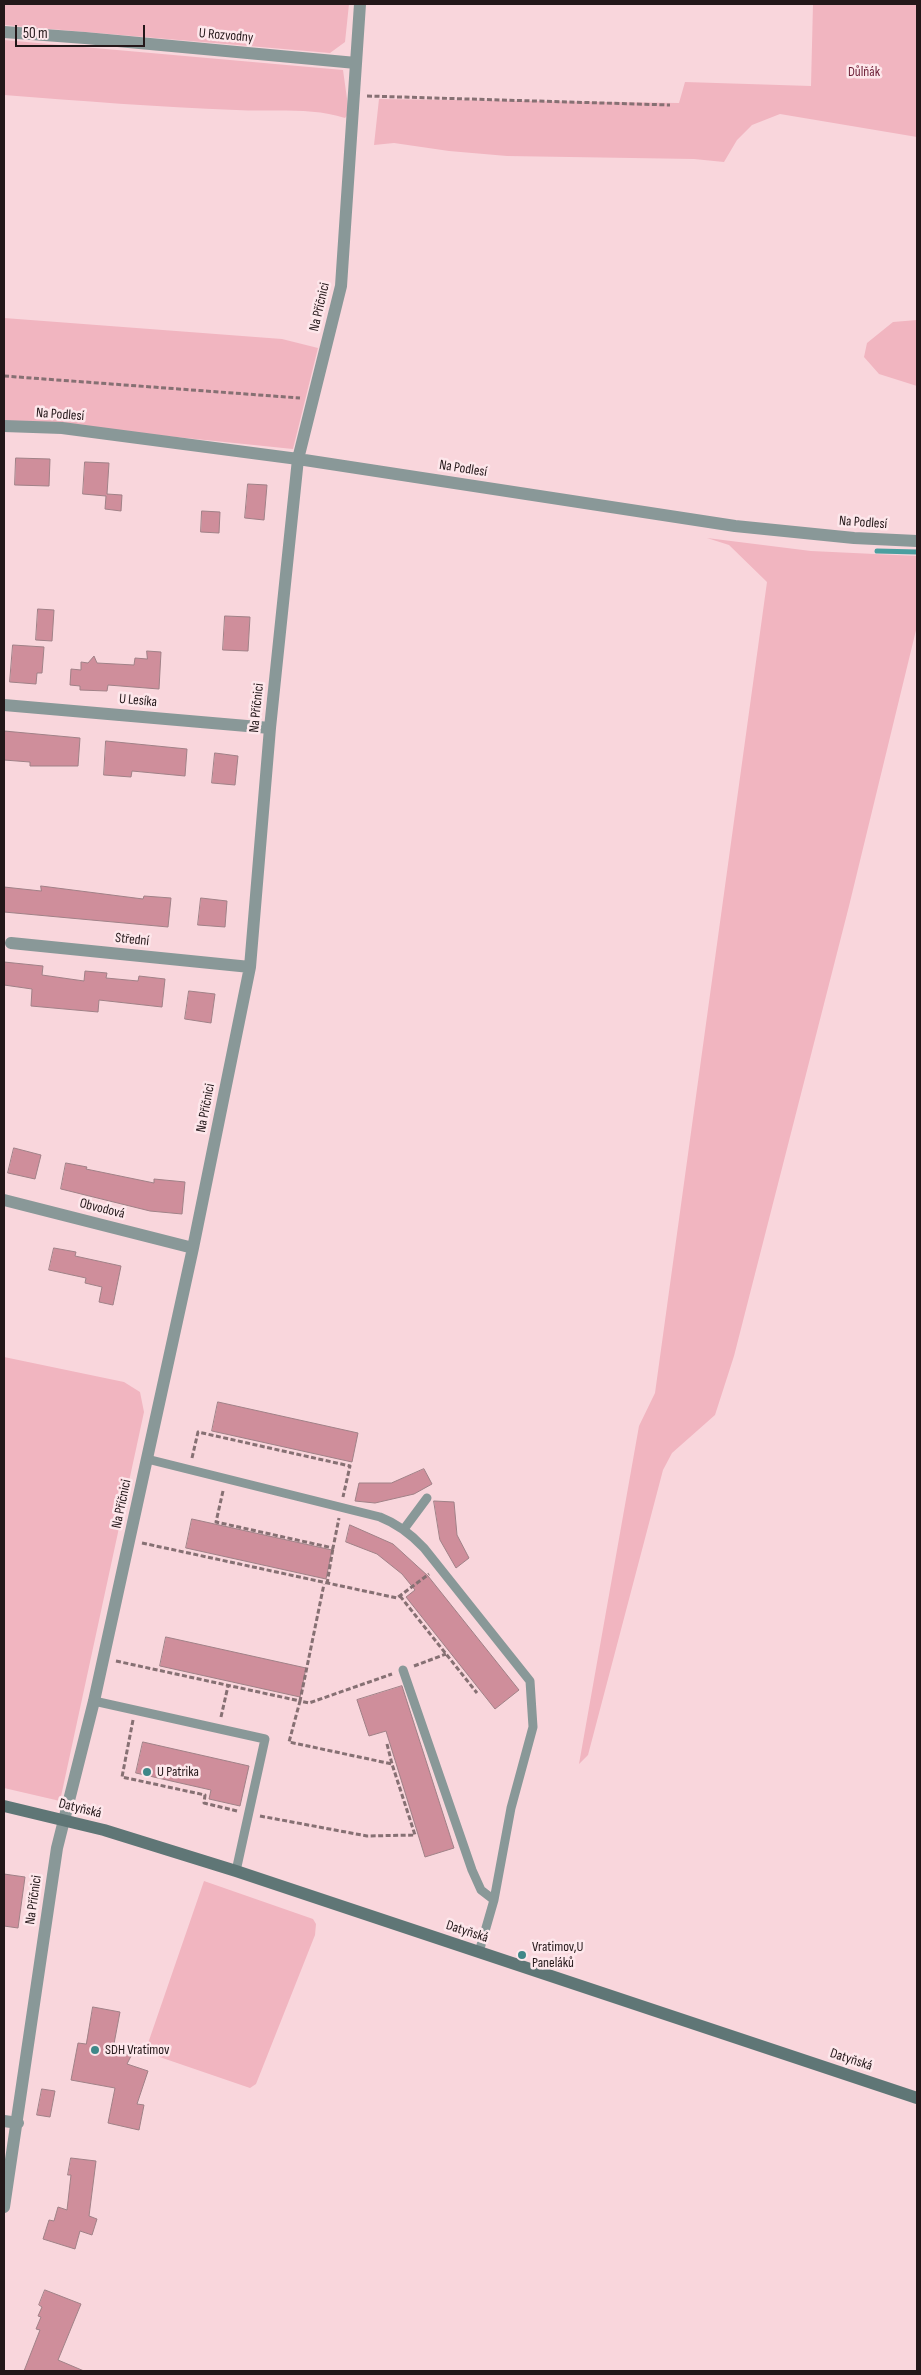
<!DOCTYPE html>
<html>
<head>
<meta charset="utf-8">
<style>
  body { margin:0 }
  #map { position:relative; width:921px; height:2375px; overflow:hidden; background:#f9d6dc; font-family:"Sofia Sans Condensed",sans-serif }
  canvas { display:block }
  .frame { position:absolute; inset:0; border:5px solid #231719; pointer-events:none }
  .scale { position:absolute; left:15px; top:25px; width:130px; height:22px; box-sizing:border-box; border:2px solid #231719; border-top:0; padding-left:6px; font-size:15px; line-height:18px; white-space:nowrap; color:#231719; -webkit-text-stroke:4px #fde7eb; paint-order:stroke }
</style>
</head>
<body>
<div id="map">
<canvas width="921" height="2375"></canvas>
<div class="frame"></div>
<div class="scale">50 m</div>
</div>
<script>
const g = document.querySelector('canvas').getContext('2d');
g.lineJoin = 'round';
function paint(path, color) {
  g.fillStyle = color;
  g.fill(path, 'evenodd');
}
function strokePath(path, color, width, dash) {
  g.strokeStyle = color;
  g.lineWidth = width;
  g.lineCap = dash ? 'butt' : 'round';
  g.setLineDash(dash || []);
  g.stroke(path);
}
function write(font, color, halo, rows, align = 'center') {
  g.font = font + ' "Sofia Sans Condensed",sans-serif';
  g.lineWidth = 5;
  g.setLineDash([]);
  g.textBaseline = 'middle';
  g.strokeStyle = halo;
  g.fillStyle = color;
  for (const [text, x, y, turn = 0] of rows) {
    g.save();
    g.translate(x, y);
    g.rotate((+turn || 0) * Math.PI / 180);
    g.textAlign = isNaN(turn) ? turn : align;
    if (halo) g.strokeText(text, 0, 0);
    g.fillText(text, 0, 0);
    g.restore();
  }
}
const green = new Path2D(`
  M4,4H349L345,42L330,53L4,25Z
  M813,4H917V137L780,114L752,125L737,140L724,162L694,159L507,156L449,151L394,143L374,145L379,99L679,103L685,82L811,86Z
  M4,40L343,70L349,113L345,118C311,107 272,112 236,110C158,107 81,101 4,95Z
  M4,318L282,339L318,348L293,449L68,426L4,423Z
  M917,320V386L879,374L864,357L867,343L893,322Z
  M707,538L811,551L917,556V626L849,906L734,1356L715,1415L672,1453L663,1470L588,1755L579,1764L639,1426L655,1393L767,582L729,545Z
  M4,1357L124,1382L140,1392L144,1412L60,1801L4,1788Z
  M204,1881L313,1919L316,1924L315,1935L256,2084L250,2088L145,2052Z`);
const stream = new Path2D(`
  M877,551L917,552`);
const building = new Path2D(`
  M16,458L50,459L49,486L15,485Z
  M85,462L109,463L107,494L122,495L121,511L105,509L106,496L83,494Z
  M248,484L267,485L264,520L245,518Z
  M202,511L220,512L219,533L201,532Z
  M38,609L54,610L52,641L36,640Z
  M225,616L250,617L248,651L223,650Z
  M13,645L44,647L42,673H37L36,684L10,682Z
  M147,651L161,652L159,689L108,685L107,691L80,690V686L70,685L71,669L81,670V662L88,663L94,656L97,663L134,665L135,658L147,659Z
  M4,731L80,738L78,766H30V762L4,760Z
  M106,741L187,749L185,776L132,771L131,777L104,775Z
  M215,753L238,756L235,785L212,783Z
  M41,886L143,899L144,896L171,898L168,927L4,912V887L41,891Z
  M201,898L227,901L225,927L198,925Z
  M4,962L43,966L42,975L84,981L85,971L107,973L106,978L138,981L139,976L165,979L162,1007L99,1000L98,1012L31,1006L32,989L4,985Z
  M189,991L215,994L211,1023L185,1019Z
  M14,1148L41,1155L35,1179L8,1173Z
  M66,1163L87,1167L86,1169L154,1183V1179L185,1182L182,1214L150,1211L61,1189Z
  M54,1248L76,1252L75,1256L121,1266L113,1305L99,1302L102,1287L85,1283L86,1278L49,1270Z
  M218,1402L358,1433L352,1462L212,1431Z
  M424,1469L432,1484L414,1494L375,1503L355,1501L359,1483H391Z
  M434,1501L454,1502L457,1535L469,1558L456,1568L440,1540Z
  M192,1519L332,1550L326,1579L186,1548Z
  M350,1525L393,1544L428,1576L519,1690L495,1709L406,1597L415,1590L402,1574L377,1554L346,1542Z
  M166,1637L306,1668L300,1697L160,1666Z
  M402,1686L454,1848L425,1857L386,1731L369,1736L357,1700Z
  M143,1742L249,1766L240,1806L209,1799L211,1790L136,1773Z
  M4,1874L25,1877L18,1928L4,1926Z
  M93,2007L120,2012L113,2049L131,2056L127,2064L148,2071L137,2104L144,2105L139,2130L108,2123L115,2088L71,2080L78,2043L86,2044Z
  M42,2089L55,2091L50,2117L37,2115Z
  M71,2158L96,2161L89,2216L97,2219L92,2235L80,2231L75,2249L43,2239L49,2220L54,2221L58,2207L67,2210L71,2175H68Z
  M45,2290L81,2304L58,2360L84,2371H24L40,2330L36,2329L41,2317L38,2316L42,2307L39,2305Z`);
const path = new Path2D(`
  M367,96L670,105
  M4,376L300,398
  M192,1458L198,1432L350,1466L343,1497
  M223,1491L216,1522L333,1548L339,1518
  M142,1543L397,1598L429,1574
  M327,1584L333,1548
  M400,1596L477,1693
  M116,1661L300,1701L324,1584
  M414,1666L446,1654
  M221,1717L228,1686
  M133,1720L122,1777L205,1795L204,1803L237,1811
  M387,1744L392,1764
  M260,1816L367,1836L415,1835L392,1764L289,1742L300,1701L309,1703L392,1674`);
const service = new Path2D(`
  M147,1459L380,1517C398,1524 411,1534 424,1548L530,1681L533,1727L511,1808L494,1900L479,1952
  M404,1529L427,1498
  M403,1670L472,1870L481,1890L494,1900
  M94,1701L265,1739L236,1871`);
const minor = new Path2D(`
  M4,32L85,38L356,63
  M4,426L62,428L298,459L735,526L854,538L917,541
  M4,705L270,728
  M11,943L250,967
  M4,1200L193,1248
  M4,2121L18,2123
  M4,2207L57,1848L94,1701L193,1248L250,967L270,728L298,459L341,286L360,4`);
const secondary = new Path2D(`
  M4,1806L104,1830L236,1871L917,2098`);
const markers = [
  [147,1772,5,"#3f8788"],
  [522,1955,5,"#3f8788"],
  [95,2050,5,"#3f8788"]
];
const streetNames = [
  ["U Rozvodny",226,36,5],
  ["Na Příčnici",320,307,-77],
  ["Na Podlesí",60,415,4],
  ["Na Podlesí",463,469,9],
  ["Na Podlesí",863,523,4],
  ["U Lesíka",138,701,5],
  ["Na Příčnici",257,708,-84],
  ["Střední",132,940,6],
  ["Na Příčnici",206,1108,-79],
  ["Obvodová",102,1209,14],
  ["Na Příčnici",122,1504,-78],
  ["Datyňská",80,1809,14],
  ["Na Příčnici",34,1900,-82],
  ["Datyňská",467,1932,18],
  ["Datyňská",851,2060,18]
];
const parkNames = [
  ["Důlňák",864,72]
];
const poiNames = [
  ["U Patrika",157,1772],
  ["Vratimov,U",532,1947],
  ["Paneláků",532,1963],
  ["SDH Vratimov",105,2050]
];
paint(green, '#f1b5c0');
strokePath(stream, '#4b9fa0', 5);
paint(building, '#cf8e9b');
strokePath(building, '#a08187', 1);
strokePath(path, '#867073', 3, [5, 2.5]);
strokePath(service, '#899898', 9);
strokePath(minor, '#899898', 12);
strokePath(secondary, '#5f7676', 12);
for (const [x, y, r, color] of markers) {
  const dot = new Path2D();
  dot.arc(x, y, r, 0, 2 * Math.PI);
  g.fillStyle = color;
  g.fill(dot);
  strokePath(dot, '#fde7eb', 2);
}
write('14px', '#231719', '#fde7eb', streetNames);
write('14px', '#6d1f37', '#fde7eb', parkNames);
write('14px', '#231719', '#fde7eb', poiNames, 'left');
</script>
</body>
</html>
